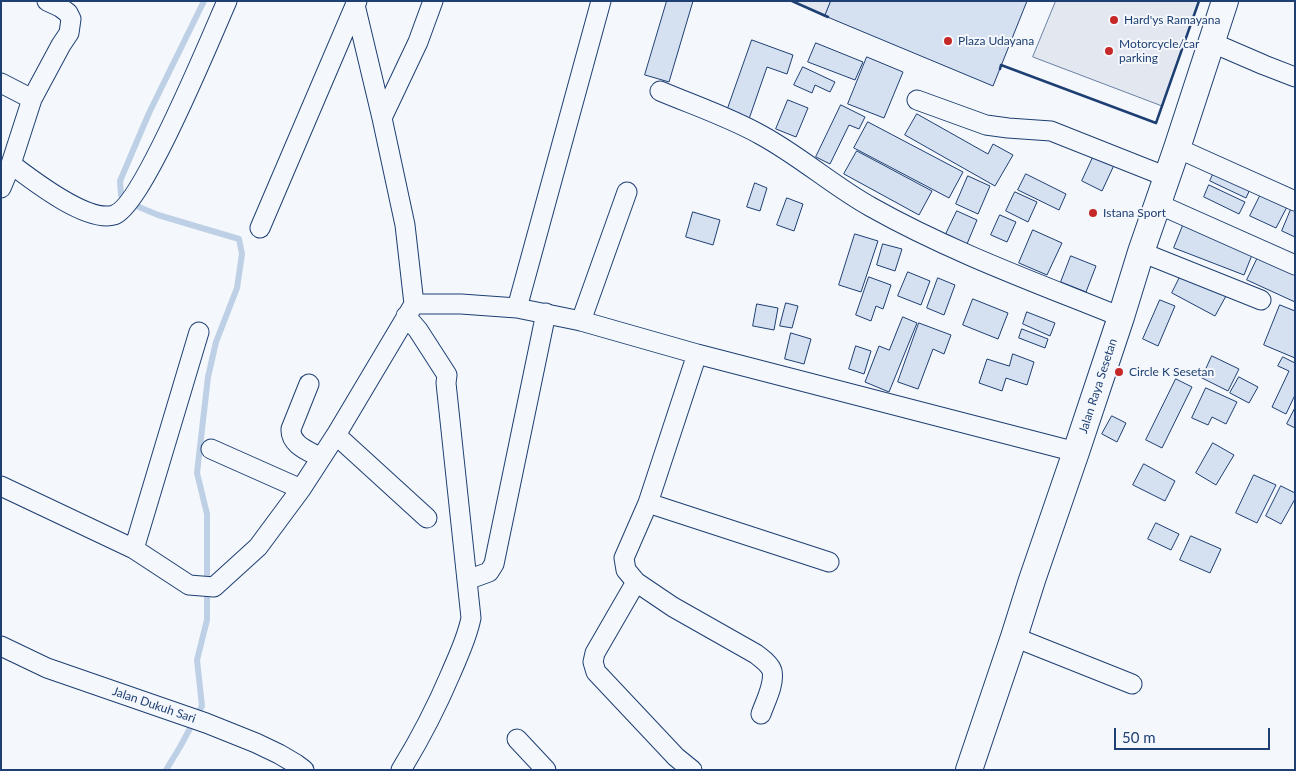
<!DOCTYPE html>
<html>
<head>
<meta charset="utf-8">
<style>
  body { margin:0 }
  #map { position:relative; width:1296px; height:771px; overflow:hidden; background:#f4f7fb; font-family:Lato,sans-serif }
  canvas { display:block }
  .frame { position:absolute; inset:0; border:2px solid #1d3f73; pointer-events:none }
  .scale { position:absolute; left:1114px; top:728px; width:156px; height:22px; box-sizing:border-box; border:2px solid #1d3f73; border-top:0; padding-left:6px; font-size:15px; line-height:18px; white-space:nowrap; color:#1d3f73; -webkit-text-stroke:4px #f4f7fb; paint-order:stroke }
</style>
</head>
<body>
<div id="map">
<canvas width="1296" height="771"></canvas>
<div class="frame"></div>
<div class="scale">50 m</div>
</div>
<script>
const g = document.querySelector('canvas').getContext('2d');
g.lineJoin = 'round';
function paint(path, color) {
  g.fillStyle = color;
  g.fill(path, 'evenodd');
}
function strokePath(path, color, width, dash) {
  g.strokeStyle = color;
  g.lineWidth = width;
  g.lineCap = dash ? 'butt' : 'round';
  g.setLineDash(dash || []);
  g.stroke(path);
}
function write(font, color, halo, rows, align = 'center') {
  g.font = font + ' Lato,sans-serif';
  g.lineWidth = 4;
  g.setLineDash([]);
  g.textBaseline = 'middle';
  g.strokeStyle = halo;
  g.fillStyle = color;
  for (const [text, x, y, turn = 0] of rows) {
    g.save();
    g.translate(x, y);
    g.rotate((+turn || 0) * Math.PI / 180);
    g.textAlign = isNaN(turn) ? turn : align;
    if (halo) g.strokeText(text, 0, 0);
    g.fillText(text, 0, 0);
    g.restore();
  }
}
const parking = new Path2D(`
  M792,1H831L825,16Z
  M1056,1H1199L1162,106L1033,57Z`);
const stream = new Path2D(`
  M166,770L180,747L202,706L197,660L207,620V514L197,473L208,377L216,342L237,288L242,254L239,239L158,215L132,204L121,195L120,181L149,113L204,1`);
const building = new Path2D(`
  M667,1H693L669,82L645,75Z
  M831,1H1027L993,86L825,16Z
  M752,40L793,55L787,74L767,67L749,119L727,111Z
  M816,43L863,62L855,80L808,62Z
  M867,57L903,72L884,118L848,104Z
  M803,67L835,82L830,92L815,85L812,93L794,85Z
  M788,100L808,108L796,137L776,129Z
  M841,105L865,117L859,129L849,125L830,164L816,157Z
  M917,114L988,154L993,144L1013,155L995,186L905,135Z
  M868,122L963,172L949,198L854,148Z
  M857,151L932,191L919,215L844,174Z
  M1095,153L1115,163L1102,191L1082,181Z
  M1215,170L1251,187L1246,198L1210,181Z
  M1026,174L1066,194L1059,210L1018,190Z
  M968,176L990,186L978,214L956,204Z
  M755,183L767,188L760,211L747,207Z
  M1209,185L1245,202L1239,214L1204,197Z
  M1015,192L1037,202L1028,222L1006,211Z
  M1262,192L1288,205L1276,228L1250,216Z
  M787,198L803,204L794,231L777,225Z
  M1292,207L1295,208V237L1282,231Z
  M957,211L977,220L967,244L946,234Z
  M693,212L720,220L713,245L686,237Z
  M1000,215L1016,222L1007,242L991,235Z
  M1184,223L1254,250L1244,275L1174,248Z
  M1033,230L1062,243L1047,275L1019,263Z
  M855,234L878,241L861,292L839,285Z
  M883,244L902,249L895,271L877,265Z
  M1259,255L1295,272V302L1247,280Z
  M1071,256L1096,266L1086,292L1061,282Z
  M908,272L930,281L921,305L898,296Z
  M1182,273L1226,296L1215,316L1172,293Z
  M869,277L891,285L883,309L876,306L871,321L856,315Z
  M938,278L955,285L944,315L927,308Z
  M973,299L1008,313L998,339L963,325Z
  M1160,300L1175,306L1158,346L1143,339Z
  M786,303L798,306L792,328L780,326Z
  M757,304L778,308L774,330L753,326Z
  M1280,305L1295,311V358L1264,345Z
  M1027,312L1055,323L1050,336L1023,324Z
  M903,317L917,323L889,392L865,382L879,346L889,350Z
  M919,323L951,335L944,354L933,349L918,389L898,382Z
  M1022,329L1048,339L1045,348L1019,338Z
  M791,333L811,339L804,364L785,359Z
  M856,346L871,351L864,374L849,369Z
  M1013,354L1034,362L1027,385L1006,378L1002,391L979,383L987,359L1009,366Z
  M1212,356L1239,369L1228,391L1202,378Z
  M1283,357L1295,363V395L1286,414L1272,407L1289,371L1278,366Z
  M1239,377L1258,387L1249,403L1230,393Z
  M1176,379L1192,387L1162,448L1146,440Z
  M1206,388L1237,402L1226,424L1212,417L1208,425L1192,418Z
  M1295,408V428L1287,424Z
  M1112,416L1126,423L1117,442L1102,434Z
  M1213,443L1234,455L1216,485L1196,473Z
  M1144,464L1175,481L1165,501L1133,485Z
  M1254,475L1276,485L1257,523L1236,513Z
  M1281,486L1295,493V499L1281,524L1266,516Z
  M1156,523L1179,534L1171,550L1148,539Z
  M1191,536L1221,549L1210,573L1180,560Z`);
const minor = new Path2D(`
  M1213,43L1264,65L1295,77
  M1,83L32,99
  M660,91C693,105 729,117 761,135C800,156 833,186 871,207C951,252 1037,283 1121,317
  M917,100L986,125L1008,128L1051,131L1167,177
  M382,118L418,42L433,1
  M1177,148L1295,201
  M11,164C32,180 87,223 114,215C142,206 212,35 227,1
  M1,188L11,164L32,99L61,45L69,33L71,19L68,13L60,7L47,1
  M1158,204L1295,265
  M260,228L357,1
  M1141,252L1261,300
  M414,304H461L517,308L581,321L697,354L1076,452
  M517,308L601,1
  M581,321L627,192
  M697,354L648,503L624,558L626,570L636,582L673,607L756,654C761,658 770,664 772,671C775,684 765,702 761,714
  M309,384L291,429C290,445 309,451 321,458
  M336,435L427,518
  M211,449L301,489
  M1,486L134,549L189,585L214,587L258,547L301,489L336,435L414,304L405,225L382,118L355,5
  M648,503L829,562
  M134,549L199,332
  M467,580L489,572L494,564L546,313
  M636,582L595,653L593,662L596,672L676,757L692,770
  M1014,637L1132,684
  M1,646L47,668L206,723L256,743L279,754L296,764L304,770
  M517,739L546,770
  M401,770C420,739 437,706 451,673C459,654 467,638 471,618L446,383L447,375L418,330L406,316`);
const secondary = new Path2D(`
  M969,770L1014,637L1032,580L1076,452L1121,317L1141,252L1177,148L1225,1`);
const wall = new Path2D(`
  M792,1L828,17
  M1000,69L1001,65L1156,123L1199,1`);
const markers = [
  [1114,20,5,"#c62828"],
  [948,41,5,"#c62828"],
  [1109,51,5,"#c62828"],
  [1093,213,5,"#c62828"],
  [1119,372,5,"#c62828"]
];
const poiNames = [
  ["Hard'ys Ramayana",1124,20],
  ["Plaza Udayana",958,41],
  ["Motorcycle/car",1119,44],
  ["parking",1119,58],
  ["Istana Sport",1103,213],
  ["Circle K Sesetan",1129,372]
];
const streetNames = [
  ["Jalan Raya Sesetan",1098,386,-72],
  ["Jalan Dukuh Sari",154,705,19]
];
paint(parking, '#e3e8f0');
strokePath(parking, '#687fa3', 1);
strokePath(stream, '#bed0e5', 6);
paint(building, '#d5e0f0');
strokePath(building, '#1d3f73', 1);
strokePath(minor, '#1d3f73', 21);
strokePath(secondary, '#1d3f73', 28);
strokePath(minor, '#f4f7fb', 19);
strokePath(secondary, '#f4f7fb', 26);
strokePath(wall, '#1d3f73', 2.5);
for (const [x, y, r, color] of markers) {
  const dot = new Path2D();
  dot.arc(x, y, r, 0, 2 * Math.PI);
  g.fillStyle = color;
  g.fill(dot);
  strokePath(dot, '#f4f7fb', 2);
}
write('12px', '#1d3f73', '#f4f7fb', poiNames, 'left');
write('12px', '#1d3f73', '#f4f7fb', streetNames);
</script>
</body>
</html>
